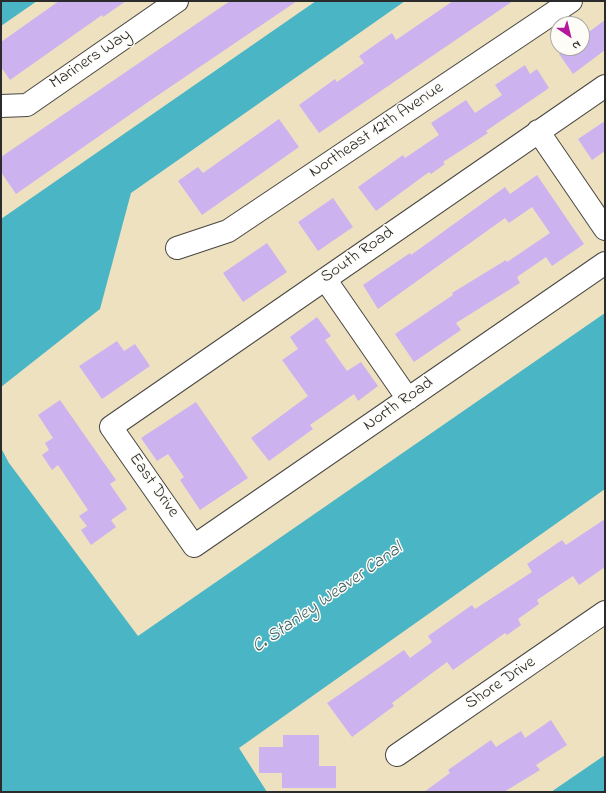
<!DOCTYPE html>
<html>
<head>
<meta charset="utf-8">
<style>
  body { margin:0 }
  #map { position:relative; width:606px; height:793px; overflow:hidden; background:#ede1c0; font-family:"Indie Flower",sans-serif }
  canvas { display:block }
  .frame { position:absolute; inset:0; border:2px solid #2b2b2b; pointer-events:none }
  .north { position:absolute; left:550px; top:16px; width:40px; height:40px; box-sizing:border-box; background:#fdfcf7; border:1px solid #a9a8a5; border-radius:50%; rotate:145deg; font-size:11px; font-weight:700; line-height:16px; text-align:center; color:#2b2b2b }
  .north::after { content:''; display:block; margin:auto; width:14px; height:18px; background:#b5179e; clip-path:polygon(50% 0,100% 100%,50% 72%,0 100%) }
</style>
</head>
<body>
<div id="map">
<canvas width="606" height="793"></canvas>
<div class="frame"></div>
<div class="north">N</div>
</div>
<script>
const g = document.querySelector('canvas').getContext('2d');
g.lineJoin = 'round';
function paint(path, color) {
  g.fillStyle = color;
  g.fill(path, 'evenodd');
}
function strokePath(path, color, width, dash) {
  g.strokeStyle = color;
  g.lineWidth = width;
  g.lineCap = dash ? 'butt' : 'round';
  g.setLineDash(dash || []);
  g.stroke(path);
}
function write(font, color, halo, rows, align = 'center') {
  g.font = font + ' "Indie Flower",sans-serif';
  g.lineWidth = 3;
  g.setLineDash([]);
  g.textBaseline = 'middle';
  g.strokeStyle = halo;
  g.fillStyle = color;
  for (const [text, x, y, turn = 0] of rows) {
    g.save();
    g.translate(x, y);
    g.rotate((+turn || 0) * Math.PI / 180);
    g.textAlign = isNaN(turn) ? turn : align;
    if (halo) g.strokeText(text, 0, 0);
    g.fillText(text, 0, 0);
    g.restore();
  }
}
const water = new Path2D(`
  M1,1H37L1,26Z
  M316,1H405L131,193L100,309L1,387V219Z
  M605,313V489L239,748L267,792H1V448L9,463L138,636Z
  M605,755V792H551Z`);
const building = new Path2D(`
  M59,1H126L103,17L102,15L10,80L1,67V42Z
  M230,1H297L148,102L16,194L1,172V157Z
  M453,1H513L319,133L299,105L335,79L337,82L364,63L359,56L392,33L396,40Z
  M605,20V50L573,74L559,54L567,48H582V37Z
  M525,65L530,74L537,69L549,88L486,131L488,133L443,162L445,164L431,174L429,172L376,211L358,187L403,155L405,158L439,135L431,123L466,100L475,113L502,95L495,85Z
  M279,119L299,147L202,215L178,181L198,167L203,173Z
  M605,121V151L592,160L578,139Z
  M537,175L584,244L552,266L546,257L517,277L520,283L456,323L461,330L414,362L395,334L453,295L452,293L506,260L507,262L550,233L532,207L509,223L505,218L378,309L363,285L410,253L411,255L505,187L510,194Z
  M333,198L353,227L318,251L298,222Z
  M267,243L287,272L243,302L223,273Z
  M317,317L331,336L325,340L347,371L361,362L378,386L358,401L354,394L310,425L313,429L269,461L251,438L308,396L282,360L298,349L290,337Z
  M117,341L124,351L135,344L150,366L102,399L79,366Z
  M60,400L116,480L110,484L127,509L111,520L116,527L91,545L81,530L87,526L79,516L88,510L58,465L52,470L42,455L49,450L45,443L53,438L38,415Z
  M196,402L248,478L200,510L180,480L184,477L168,454L157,461L141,438Z
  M605,519V567L579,585L573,576L537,600L539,604L518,619L521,625L507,635L505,633L453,670L447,662L392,703L394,706L352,737L327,703L404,650L410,658L432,642L428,636L472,605L475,609L532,572L527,564L562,540L566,545Z
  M551,720L567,745L536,765L540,770L504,792H424L450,773L448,770L491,740L496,747L521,731L525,738Z
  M283,735H319V766H336V788H282V773H259V747H283Z`);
const minor = new Path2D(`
  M605,86L111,427L194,546L605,263
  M1,106L27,105L177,1
  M538,131L605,229
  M177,248L228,231L571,1
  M325,279L408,399
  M397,755L605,612`);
const streetNames = [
  ["Mariners Way",91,60,-34],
  ["Northeast 12th Avenue",377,131,-34],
  ["South Road",358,256,-35],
  ["North Road",399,405,-35],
  ["East Drive",153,486,55],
  ["Shore Drive",501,684,-34]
];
const waterNames = [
  ["C. Stanley Weaver Canal",328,599,-35]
];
paint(water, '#49b5c5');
paint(building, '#cdb2f0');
strokePath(minor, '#484641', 24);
strokePath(minor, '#fff', 22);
write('17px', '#2b2b2b', '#fdfcf7', streetNames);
write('italic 18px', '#376269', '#fdfcf7', waterNames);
</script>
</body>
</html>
